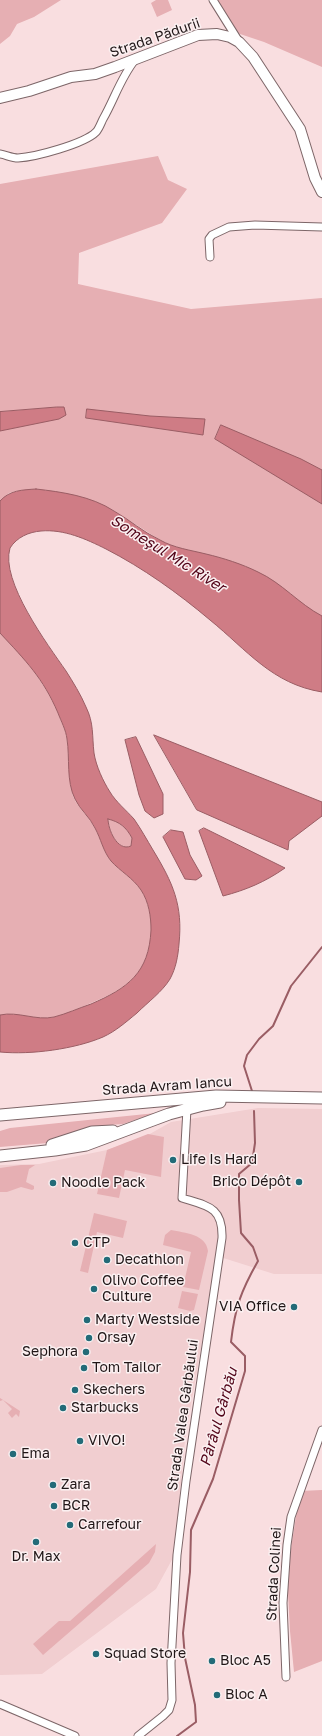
<!DOCTYPE html>
<html>
<head>
<meta charset="utf-8">
<style>
  body { margin:0 }
  canvas { display:block; background:#f9dee0 }
</style>
</head>
<body>
<canvas width="322" height="1736"></canvas>
<script>
const g = document.querySelector('canvas').getContext('2d');
g.lineJoin = 'round';
function paint(path, color) {
  g.fillStyle = color;
  g.fill(path, 'evenodd');
}
function strokePath(path, color, width, dash) {
  g.strokeStyle = color;
  g.lineWidth = width;
  g.lineCap = dash ? 'butt' : 'round';
  g.setLineDash(dash || []);
  g.stroke(path);
}
function write(font, color, halo, rows, align = 'center') {
  g.font = font + ' "Golos Text",sans-serif';
  g.lineWidth = 3;
  g.setLineDash([]);
  g.textBaseline = 'middle';
  g.strokeStyle = halo;
  g.fillStyle = color;
  for (const [text, x, y, turn = 0] of rows) {
    g.save();
    g.translate(x, y);
    g.rotate((+turn || 0) * Math.PI / 180);
    g.textAlign = isNaN(turn) ? turn : align;
    if (halo) g.strokeText(text, 0, 0);
    g.fillText(text, 0, 0);
    g.restore();
  }
}
const built = new Path2D(`
  M258,1108L322,1109V1274H274L217,1256L185,1440L174,1556L156,1589L42,1674L0,1675V1165L39,1164L107,1150L148,1135L171,1122Z`);
const green = new Path2D(`
  M0,0H61L34,17L17,24L10,36L0,44Z
  M156,0H168L172,10L157,17L151,3Z
  M211,0H322V67L264,42L228,30Z
  M158,156L168,180L187,189L162,223L79,253L78,284L191,309L322,298V672L160,540L113,510L82,497L36,489L16,491L9,493L0,501V184Z
  M0,633C25,657 44,682 58,713C61,721 66,730 67,739C70,758 67,778 73,796C78,809 89,816 95,828C101,839 103,851 111,861C120,871 133,878 141,890C149,902 151,917 151,930C149,973 128,988 91,1003C79,1008 67,1014 54,1017C36,1021 18,1011 0,1015Z
  M108,819C120,822 126,827 132,838L131,846C116,852 109,829 108,819Z
  M156,1113L123,1124L109,1125L48,1143L0,1147V1131L10,1128Z
  M148,1134L164,1137L161,1177L125,1170L119,1198L97,1194L107,1150Z
  M21,1165H35L29,1169L26,1182L34,1186V1189L32,1190L21,1187L7,1192H0V1168Z
  M94,1213L127,1221L123,1238L97,1232L88,1273L80,1271Z
  M171,1230C185,1233 206,1234 208,1251L199,1290L183,1287L191,1252L163,1245L165,1235Z
  M182,1291L198,1294L194,1310L190,1311L178,1308Z
  M0,1398L20,1411L19,1417L16,1414L12,1418L8,1413L12,1409L3,1400L0,1401Z
  M322,1490V1661L294,1672L290,1631L287,1574L300,1491Z
  M156,1544L155,1552L149,1563L43,1655L33,1644L59,1621H70Z`);
const water = new Path2D(`
  M57,407H64L66,415L59,419L0,431V412Z
  M87,409L150,416L205,419L203,435L86,418Z
  M221,425L301,459L322,470V504L215,439Z
  M36,489C62,492 91,496 114,511C130,520 143,532 160,540C174,548 190,550 206,554C223,558 242,564 258,572C282,583 299,604 322,616V692C272,684 247,650 210,620C178,593 143,568 106,549C86,539 64,529 41,531C29,532 17,537 10,548C0,581 48,645 66,671C73,682 81,695 86,707C94,723 92,736 94,753C96,766 103,781 110,792C116,802 126,810 134,819C141,829 147,840 153,850C173,883 183,905 179,944C178,956 176,968 170,979C162,992 148,1002 137,1013C126,1022 116,1031 103,1037C75,1049 31,1055 0,1052V1015C18,1011 36,1021 54,1017C66,1014 79,1008 91,1004C128,988 149,973 151,930C151,917 149,902 141,890C133,878 120,871 111,861C103,851 101,839 95,828C90,817 80,810 75,799C66,781 70,758 67,739C66,730 61,721 58,713C43,678 26,661 0,633V501C10,490 22,490 36,489ZM108,819C120,822 126,827 132,838L131,846C117,852 108,829 108,819Z
  M154,735L322,802V816L289,841L288,850L197,810Z
  M136,737L163,794V814L154,818L145,811L139,795L125,740Z
  M204,828L285,868C265,882 246,890 223,896L199,831Z
  M171,830L183,832L190,855L202,876L196,880L185,879L163,837Z`);
const stream = new Path2D(`
  M252,1091L244,1066L247,1055L259,1039L273,1026L291,986L322,947
  M177,1736L196,1722L195,1705L185,1658L183,1633L190,1572L191,1530L213,1479L245,1371V1356L231,1342C235,1307 241,1291 258,1261L253,1247L241,1233L239,1200V1174L252,1163L255,1143L254,1111`);
const street = new Path2D(`
  M213,0L238,40
  M0,154C6,155 12,158 18,158C35,157 84,144 96,132C99,129 101,123 103,119C114,100 121,77 135,60
  M210,257L209,239L212,235L229,227L255,225L322,227
  M286,1677L283,1603L287,1545L291,1517L322,1430
  M0,1704L75,1736
  M138,1736L163,1716L169,1710L172,1700L171,1663L177,1555L186,1481L222,1238C223,1207 208,1206 182,1198L187,1109`);
const secondary = new Path2D(`
  M0,98L29,91L71,77L95,74L115,67L198,35L217,34L230,37L239,42L253,57L300,129L315,178L322,192`);
const primary = new Path2D(`
  M0,1115L216,1096L322,1098
  M52,1145L92,1132L113,1131
  M0,1156L55,1150L86,1145L169,1114L203,1105L220,1102`);
const markers = [
  [173,1160,4,"#236b78"],
  [299,1182,4,"#236b78"],
  [53,1183,4,"#236b78"],
  [75,1243,4,"#236b78"],
  [107,1260,4,"#236b78"],
  [94,1289,4,"#236b78"],
  [294,1307,4,"#236b78"],
  [87,1320,4,"#236b78"],
  [89,1338,4,"#236b78"],
  [86,1352,4,"#236b78"],
  [84,1368,4,"#236b78"],
  [75,1390,4,"#236b78"],
  [63,1408,4,"#236b78"],
  [80,1441,4,"#236b78"],
  [13,1454,4,"#236b78"],
  [53,1485,4,"#236b78"],
  [54,1506,4,"#236b78"],
  [70,1525,4,"#236b78"],
  [36,1542,4,"#236b78"],
  [96,1654,4,"#236b78"],
  [212,1661,4,"#236b78"],
  [217,1695,4,"#236b78"]
];
const streetNames = [
  ["Strada Pădurii",155,38,-19],
  ["Strada Avram Iancu",167,1086,-4],
  ["Strada Valea Gârbăului",183,1415,-82],
  ["Strada Colinei",274,1574,-87]
];
const poiNames = [
  ["Life Is Hard",181,1160],
  ["Brico Dépôt",291,1182,"right"],
  ["Noodle Pack",61,1183],
  ["CTP",83,1243],
  ["Decathlon",115,1260],
  ["Olivo Coffee",102,1281],
  ["Culture",102,1297],
  ["VIA Office",286,1307,"right"],
  ["Marty Westside",95,1320],
  ["Orsay",97,1338],
  ["Sephora",78,1352,"right"],
  ["Tom Tailor",92,1368],
  ["Skechers",83,1390],
  ["Starbucks",71,1408],
  ["VIVO!",88,1441],
  ["Ema",21,1454],
  ["Zara",61,1485],
  ["BCR",62,1506],
  ["Carrefour",78,1525],
  ["Dr. Max",36,1557,"center"],
  ["Squad Store",104,1654],
  ["Bloc A5",220,1661],
  ["Bloc A",225,1695]
];
const waterNames = [
  ["Someşul Mic River",168,554,32],
  ["Pârâul Gârbău",219,1417,-74]
];
paint(built, '#f1ced0');
paint(green, '#e6afb3');
paint(water, '#cf7c85');
strokePath(water, '#9a5d64', 1);
strokePath(stream, '#9a5d64', 2);
strokePath(street, '#7d6668', 9);
strokePath(secondary, '#7d6668', 12);
strokePath(primary, '#7d6668', 13);
strokePath(street, '#fff', 7);
strokePath(secondary, '#fff', 10);
strokePath(primary, '#fff', 11);
for (const [x, y, r, color] of markers) {
  const dot = new Path2D();
  dot.arc(x, y, r, 0, 2 * Math.PI);
  g.fillStyle = color;
  g.fill(dot);
  strokePath(dot, '#fbf0f1', 1.5);
}
write('14px', '#201617', '#fbf0f1', streetNames);
write('14px', '#201617', '#fbf0f1', poiNames, 'left');
write('italic 15px', '#520519', '#fbf0f1', waterNames);
</script>
</body>
</html>
